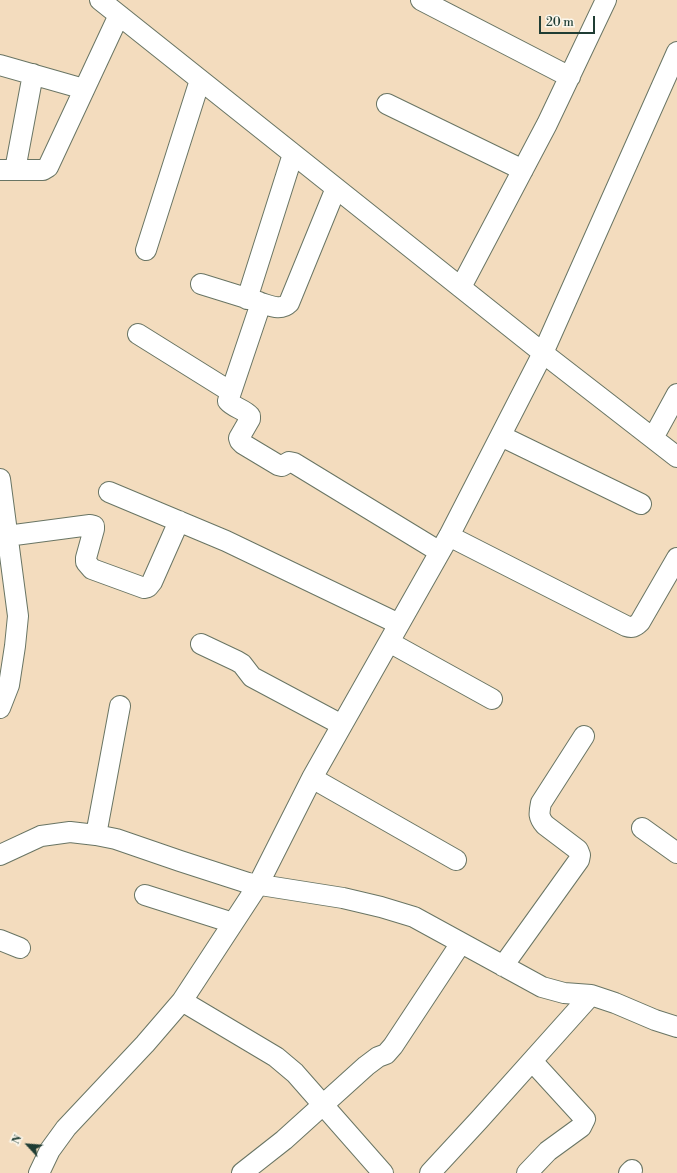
<!DOCTYPE html>
<html>
<head>
<meta charset="utf-8">
<style>
  body { margin:0 }
  #map { position:relative; width:677px; height:1173px; overflow:hidden; background:#f3dcbe; font-family:"Libre Bodoni",serif }
  canvas { display:block }
  .north { position:absolute; left:8px; top:1125px; width:40px; height:40px; -webkit-text-stroke:3px #fbf7ec; paint-order:stroke; rotate:296deg; font-size:11px; font-weight:700; line-height:16px; text-align:center; color:#1f3d34 }
  .north::after { content:''; display:block; margin:auto; width:14px; height:18px; background:#1f3d34; clip-path:polygon(50% 0,100% 100%,50% 72%,0 100%) }
  .scale { position:absolute; left:539px; top:16px; width:56px; height:18px; box-sizing:border-box; border:2px solid #1f3d34; border-top:0; padding-left:5px; font-size:12px; line-height:14px; white-space:nowrap; color:#1f3d34; -webkit-text-stroke:3px #fbf7ec; paint-order:stroke }
</style>
</head>
<body>
<div id="map">
<canvas width="677" height="1173"></canvas>
<div class="north">N</div>
<div class="scale">20 m</div>
</div>
<script>
const g = document.querySelector('canvas').getContext('2d');
g.lineJoin = 'round';
function strokePath(path, color, width, dash) {
  g.strokeStyle = color;
  g.lineWidth = width;
  g.lineCap = dash ? 'butt' : 'round';
  g.setLineDash(dash || []);
  g.stroke(path);
}
const minor = new Path2D(`
  M100,0L543,353L677,457
  M421,0L570,77
  M0,65L84,89
  M387,104L523,170
  M0,170H43L48,167L119,15
  M15,170L33,74
  M336,188L289,303C281,311 271,306 261,303L228,401C234,408 244,409 250,416V419L239,438L240,441L243,444L278,465L282,466L289,462L294,463L440,552
  M146,250L200,80
  M201,284L259,302
  M461,287L547,124L606,0
  M247,299L293,154
  M138,334L231,392
  M501,436L641,504
  M653,438L677,394
  M0,479L18,616L15,646L9,685L0,708
  M109,492L226,541L399,624
  M7,536L90,525L94,526V529L86,558V562L92,569L144,588L148,587L152,582L179,521
  M449,536L626,626C632,628 635,627 640,622L677,558
  M389,642L492,699
  M201,644L237,661L242,664L252,677L342,725
  M312,778L456,860
  M642,828L677,853
  M96,835L120,706
  M0,855L41,836L70,832L96,835L116,839L180,861L248,883L343,898L381,907L414,917L542,987L564,993L591,995L615,1003L655,1020L677,1027
  M145,895L233,923
  M0,940L20,948
  M503,966L579,860L580,855L578,850L545,825C538,817 539,813 541,803L584,736
  M182,1001L276,1057L295,1073L383,1173
  M39,1173L50,1150L66,1128L145,1044L182,1001L258,885L312,778L449,536L543,353L677,52
  M242,1173L284,1140L366,1066L378,1057L386,1054L393,1046L461,943
  M430,1173L479,1120L591,995
  M527,1173L548,1151L581,1127L585,1119L532,1061
  M629,1173L632,1170`);
strokePath(minor, '#697564', 22);
strokePath(minor, '#fff', 20);
</script>
</body>
</html>
